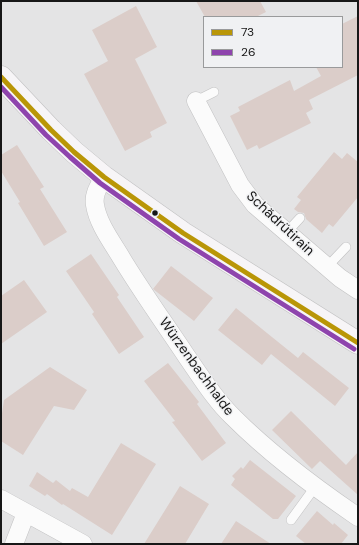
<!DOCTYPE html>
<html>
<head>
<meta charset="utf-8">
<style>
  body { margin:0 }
  #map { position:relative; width:359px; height:545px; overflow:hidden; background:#e4e4e5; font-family:"DM Sans",sans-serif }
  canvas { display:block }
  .frame { position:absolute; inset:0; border:2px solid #171717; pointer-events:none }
  .legend { position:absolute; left:203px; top:16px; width:140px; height:52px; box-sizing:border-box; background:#f0f1f3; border:1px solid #999a9b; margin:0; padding:5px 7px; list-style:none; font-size:12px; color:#171717 }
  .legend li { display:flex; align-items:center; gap:8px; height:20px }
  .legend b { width:20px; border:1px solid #999a9b }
</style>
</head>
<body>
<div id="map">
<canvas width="359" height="545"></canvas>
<div class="frame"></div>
<ul class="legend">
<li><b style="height:5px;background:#b99607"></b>73</li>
<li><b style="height:5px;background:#8e44ad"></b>26</li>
</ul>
</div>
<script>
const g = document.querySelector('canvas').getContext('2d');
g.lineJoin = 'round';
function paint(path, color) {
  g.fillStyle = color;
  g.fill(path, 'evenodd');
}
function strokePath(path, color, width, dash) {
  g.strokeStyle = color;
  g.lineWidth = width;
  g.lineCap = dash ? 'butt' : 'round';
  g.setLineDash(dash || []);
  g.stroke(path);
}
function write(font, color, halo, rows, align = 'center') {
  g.font = font + ' "DM Sans",sans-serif';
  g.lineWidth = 3;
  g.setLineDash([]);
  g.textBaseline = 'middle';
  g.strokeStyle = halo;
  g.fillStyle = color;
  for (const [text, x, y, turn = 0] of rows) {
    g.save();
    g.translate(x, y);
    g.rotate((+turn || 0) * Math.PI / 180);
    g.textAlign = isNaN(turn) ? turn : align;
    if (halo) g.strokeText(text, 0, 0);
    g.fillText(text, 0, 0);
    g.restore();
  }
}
const building = new Path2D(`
  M196,1H260L266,12L256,17H205Z
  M136,6L157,47L135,59L167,123L150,132L152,137L125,151L84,74L108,61L92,30Z
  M358,16V75L309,100L313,109L306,113L311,123L259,149L257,145L247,150L230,116L240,111L238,107L290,80L294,91L321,76L316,67H342V24Z
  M17,145L44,187L40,189L67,232L44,246L18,203L20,202L1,171V155Z
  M334,152L342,159L347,153L358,162V197L333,227L329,224L322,233L306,219L304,213L298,212L294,209L301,200L297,197Z
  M91,254L119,295L117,297L144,337L119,354L92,314L94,312L66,271Z
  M171,266L213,298L194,321L153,289Z
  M24,280L47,312L1,344V296Z
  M236,308L298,358L303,352L349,388L335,406L271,354L262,365L218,330Z
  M168,363L199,402L197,404L226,443L202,461L172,422L175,421L144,381Z
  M50,367L87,390L74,410L54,406L23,455L1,441V420L4,400Z
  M291,411L346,465L358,452V495L320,461L312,469L272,430Z
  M121,443L156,464L112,535L63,504L62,505L47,494L45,496L29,486L37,472L53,483L56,480L70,491L72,488L88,497Z
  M250,460L296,496L278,519H273L231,485L235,479L232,476L241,467L243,469Z
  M180,486L209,504L185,544H144Z
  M317,511L333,525L334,523L348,535L341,544H306L296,536Z
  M236,521L271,544H221Z`);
const service = new Path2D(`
  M196,101L214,92
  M287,232L300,218
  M327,267L346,247
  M291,520L315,487`);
const minor = new Path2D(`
  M196,101L240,185L255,205L340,278L358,290
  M104,177C99,186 93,194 95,205C98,224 112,242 122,259C142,292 165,324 187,357C201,377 215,400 233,417C271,455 314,487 358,517
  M1,499L83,544
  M14,544L26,513`);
const secondary = new Path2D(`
  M1,77L51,130L74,152L104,177L183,233L358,343`);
const bus1 = new Path2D(`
  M1,77L51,130L74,152L104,177L183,233L358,343`);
const bus2 = new Path2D(`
  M1,87L46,135L70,157L100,183L179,239L354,349`);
const markers = [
  [155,213,3.5,"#171717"]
];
const streetNames = [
  ["Schädrütirain",280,224,43],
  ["Würzenbachhalde",196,367,54]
];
paint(building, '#dbcdc9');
strokePath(service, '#c1c1c2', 10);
strokePath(minor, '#c1c1c2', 19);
strokePath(secondary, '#c1c1c2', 23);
strokePath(service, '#fbfbfb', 9);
strokePath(minor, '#fbfbfb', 18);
strokePath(secondary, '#f7f5f7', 22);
strokePath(bus1, '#b99607', 5);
strokePath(bus2, '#8e44ad', 5);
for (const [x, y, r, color] of markers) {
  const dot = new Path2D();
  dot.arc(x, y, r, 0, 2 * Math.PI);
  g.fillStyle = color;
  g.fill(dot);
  strokePath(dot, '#f0f1f3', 1.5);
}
write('14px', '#171717', '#f0f1f3', streetNames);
</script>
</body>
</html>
